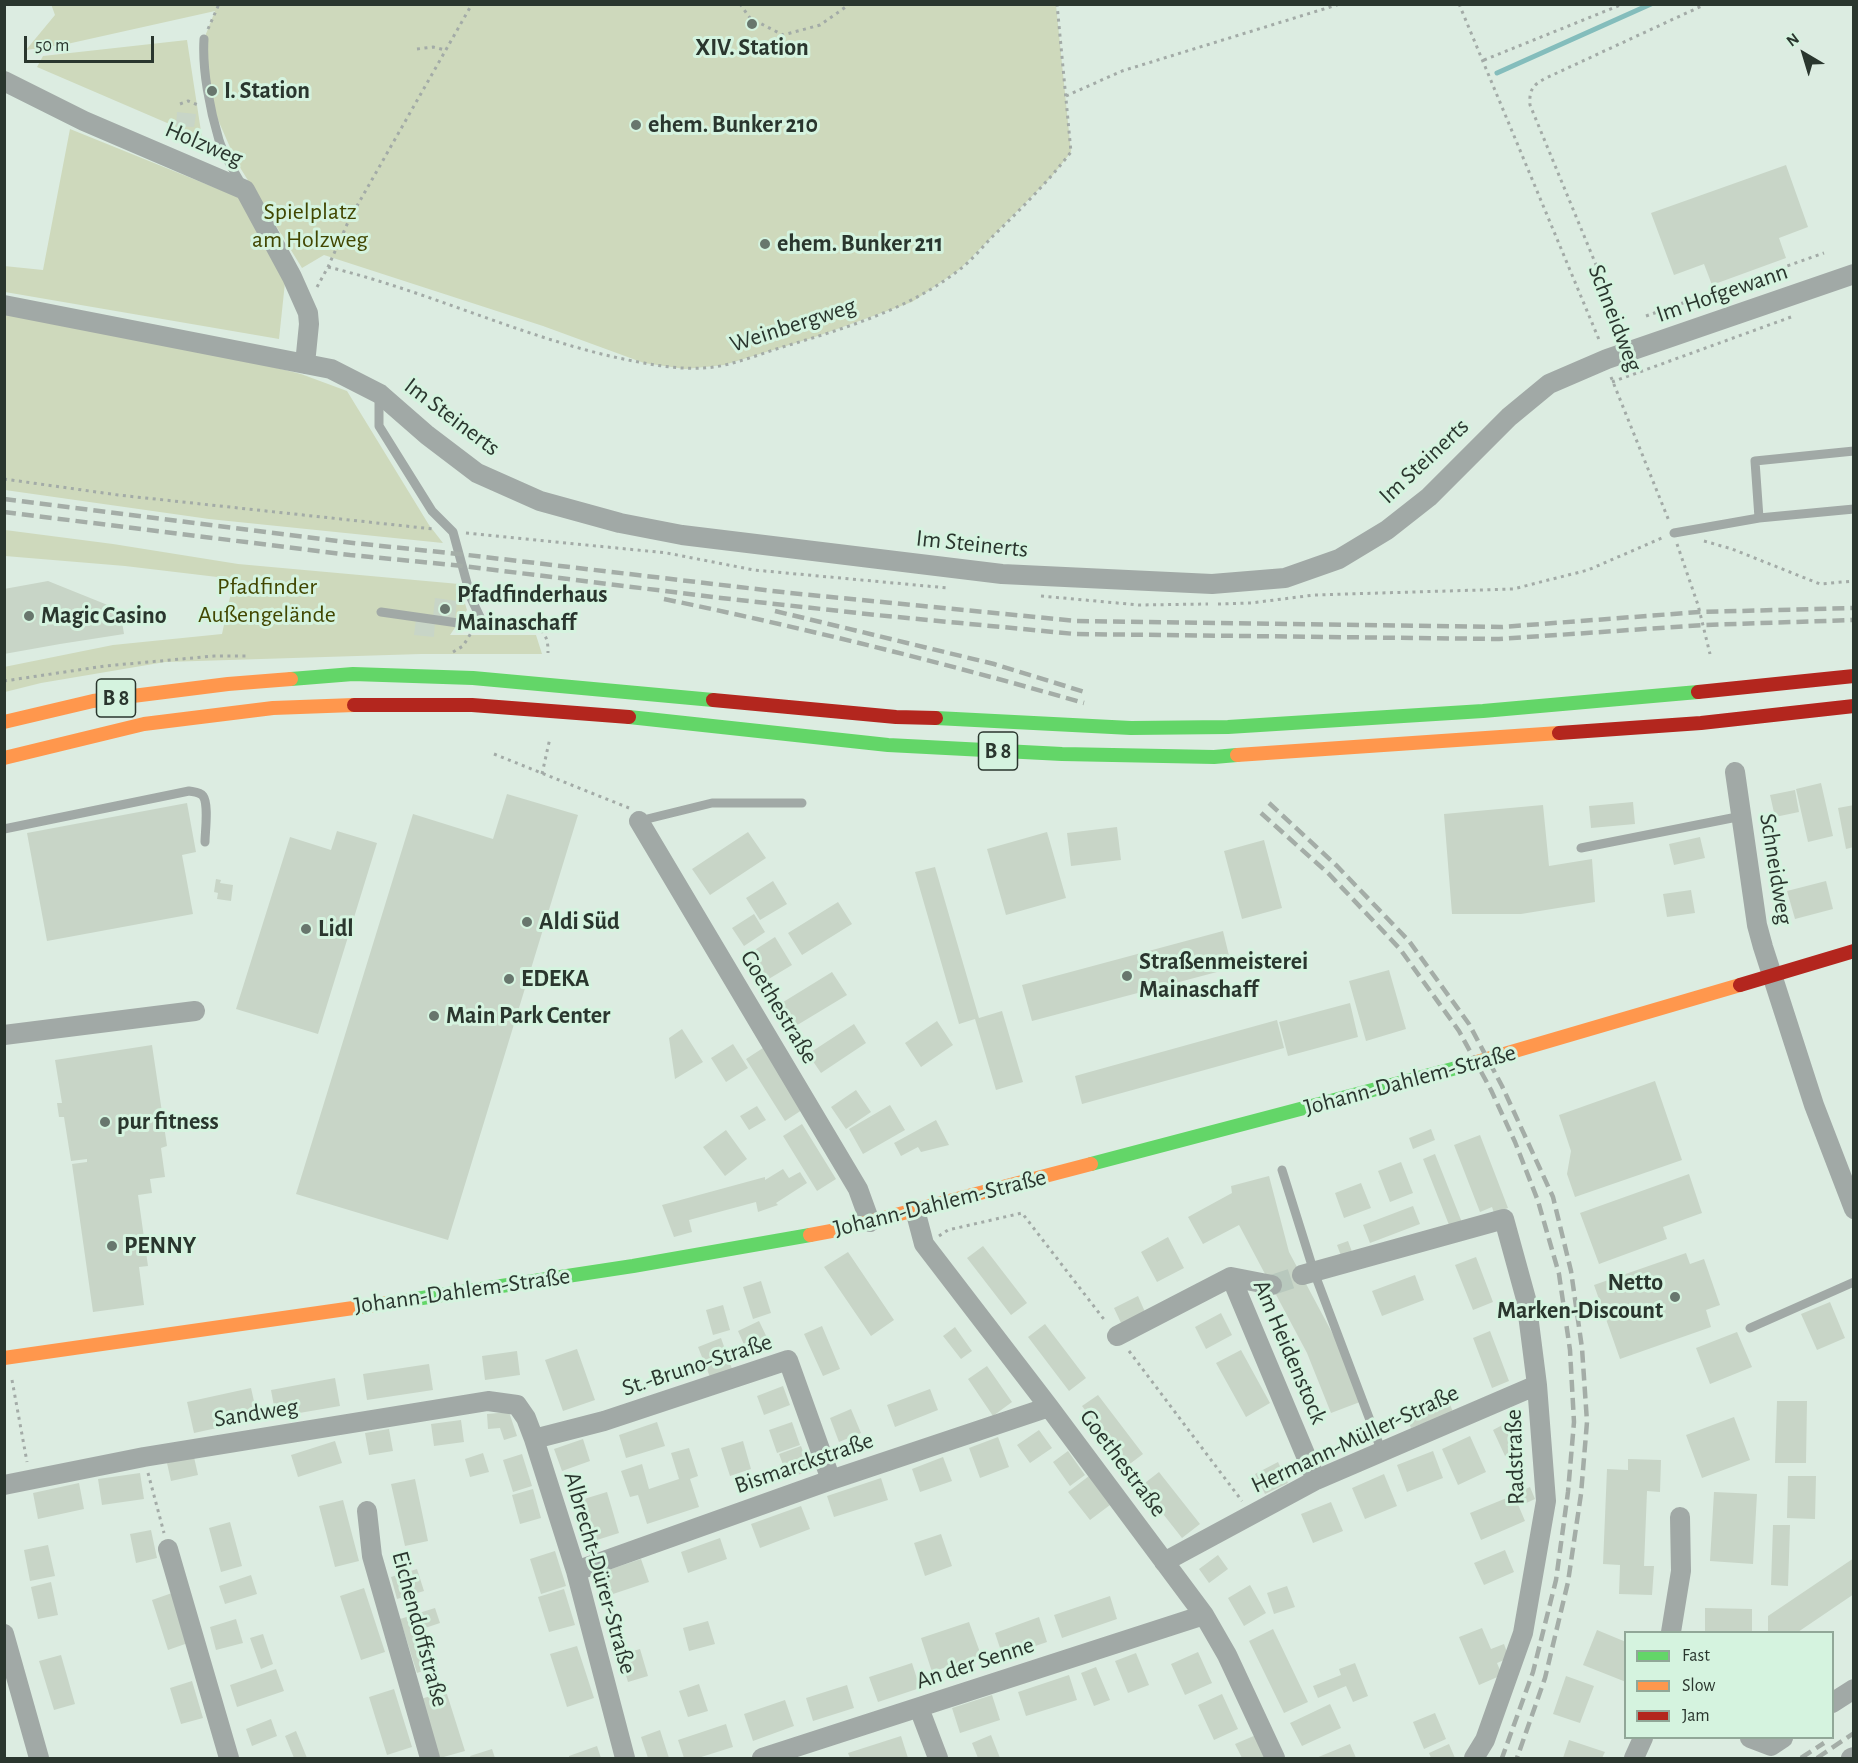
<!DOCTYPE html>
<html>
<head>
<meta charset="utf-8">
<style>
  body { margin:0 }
  #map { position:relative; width:1858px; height:1763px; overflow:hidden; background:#dcece1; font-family:"Alegreya Sans",sans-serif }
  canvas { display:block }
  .frame { position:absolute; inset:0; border:6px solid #2a362e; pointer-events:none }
  .legend { position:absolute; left:1624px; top:1631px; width:210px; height:108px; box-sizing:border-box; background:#d5f3df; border:2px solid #91a798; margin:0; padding:8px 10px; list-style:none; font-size:18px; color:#2a362e }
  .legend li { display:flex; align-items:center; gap:12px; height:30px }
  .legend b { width:30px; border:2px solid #91a798 }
  .north { position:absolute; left:1774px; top:24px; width:60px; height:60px; -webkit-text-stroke:4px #d5f3df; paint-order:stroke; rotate:322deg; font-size:16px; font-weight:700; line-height:24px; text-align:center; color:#2a362e }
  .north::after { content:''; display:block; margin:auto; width:21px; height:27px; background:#2a362e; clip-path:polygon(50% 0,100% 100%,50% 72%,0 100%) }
  .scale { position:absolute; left:24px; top:36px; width:130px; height:27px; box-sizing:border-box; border:3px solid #2a362e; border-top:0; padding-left:8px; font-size:18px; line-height:21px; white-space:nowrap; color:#2a362e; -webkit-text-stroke:4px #d5f3df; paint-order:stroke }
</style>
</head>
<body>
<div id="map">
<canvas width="1858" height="1763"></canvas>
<div class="frame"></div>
<ul class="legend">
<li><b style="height:8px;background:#63d668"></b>Fast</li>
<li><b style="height:8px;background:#ff974d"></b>Slow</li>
<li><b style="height:8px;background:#b3261e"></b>Jam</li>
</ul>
<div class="north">N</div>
<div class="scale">50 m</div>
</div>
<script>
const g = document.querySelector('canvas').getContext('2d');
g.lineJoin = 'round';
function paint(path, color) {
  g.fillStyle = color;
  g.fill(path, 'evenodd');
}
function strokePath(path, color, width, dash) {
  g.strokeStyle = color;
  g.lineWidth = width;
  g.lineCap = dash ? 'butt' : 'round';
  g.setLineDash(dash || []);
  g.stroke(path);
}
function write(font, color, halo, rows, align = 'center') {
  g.font = font + ' "Alegreya Sans",sans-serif';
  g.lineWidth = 6;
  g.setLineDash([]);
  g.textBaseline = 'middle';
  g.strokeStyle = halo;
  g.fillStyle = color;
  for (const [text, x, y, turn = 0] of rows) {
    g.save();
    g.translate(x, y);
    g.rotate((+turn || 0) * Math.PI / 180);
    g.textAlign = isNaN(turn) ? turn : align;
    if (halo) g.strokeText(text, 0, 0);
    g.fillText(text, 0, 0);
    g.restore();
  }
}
const green = new Path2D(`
  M51,4L1056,5L1071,152L1052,176L960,269L912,302L815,337L724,365L685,369L644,363L543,326L324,255L302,268L236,161L212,106L204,39L215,11L67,44L26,50L55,15Z
  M187,40L202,138L37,67L43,56Z
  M70,129L238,197L286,273L279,339L5,292L4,266L43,270Z
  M4,312L249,361L301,374L347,391L429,525L443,543L209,519L5,490Z
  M5,530L113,544L238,564L459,584L467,610L450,635H536L542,654H421L165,662L41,683L5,692L4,667L113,645L222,634L234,579L125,566L5,556Z`);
const stream = new Path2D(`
  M1497,73L1651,4`);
const building = new Path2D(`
  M177,112L196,114L194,127L176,126Z
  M1786,165L1808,227L1779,238L1786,258L1712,285L1704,264L1674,275L1651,213Z
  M48,581L120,610L124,634L60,644L4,654V589Z
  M435,598L457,601L455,620L433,617Z
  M416,619L435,621L434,637L414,635Z
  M1821,783L1833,836L1808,842L1796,789Z
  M1795,790L1799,812L1775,817L1770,795Z
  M507,794L578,815L448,1240L296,1194L413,814L493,839Z
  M1633,802L1635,824L1591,828L1589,806Z
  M187,803L196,852L182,855L193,914L47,941L27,833Z
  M1543,805L1549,866L1592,859L1595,902L1521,914H1452L1444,814Z
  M1854,805V847L1846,849L1838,808Z
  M1117,827L1121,860L1071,866L1067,833Z
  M337,831L377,843L318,1034L236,1009L290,837L331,850Z
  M748,832L766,858L710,895L692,869Z
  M1047,832L1066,898L1006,915L987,849Z
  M1700,837L1705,858L1674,865L1669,844Z
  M1264,840L1282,908L1242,919L1224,851Z
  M935,867L979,1018L1002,1011L1023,1082L996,1090L975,1019L959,1024L915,872Z
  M216,879L221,880L220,883L233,885L231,901L217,899L218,893L214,892Z
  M773,881L787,904L760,920L746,898Z
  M1826,881L1833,909L1795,919L1787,891Z
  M1691,890L1695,913L1667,917L1663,894Z
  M838,902L852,924L802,955L788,933Z
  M754,914L765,932L744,946L732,928Z
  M1223,931L1232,968L1032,1021L1022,985Z
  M775,937L792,965L767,980L750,953Z
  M1389,970L1406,1029L1366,1041L1349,981Z
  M832,972L847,995L794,1027L780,1004Z
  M1350,1003L1358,1037L1288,1056L1279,1022Z
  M1277,1020L1284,1048L1082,1104L1075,1076Z
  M937,1021L953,1045L921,1067L905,1043Z
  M854,1024L866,1043L821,1073L808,1054Z
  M682,1029L703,1062L675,1079L669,1038Z
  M733,1044L748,1068L726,1082L711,1058Z
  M152,1045L167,1146L161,1148L165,1177L150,1179L152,1193L138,1195L148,1266L139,1267L144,1305L93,1312L72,1164L87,1162V1159L71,1161L64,1117H59L57,1103H62L55,1060Z
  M763,1048L802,1110L785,1121L746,1059Z
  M1655,1081L1682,1160L1575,1197L1567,1174L1571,1151L1559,1115Z
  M856,1090L871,1112L846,1129L831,1107Z
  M890,1105L905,1130L863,1154L849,1129Z
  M757,1106L766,1120L749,1130L740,1116Z
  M936,1120L949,1145L921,1152L918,1147L901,1156L894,1143Z
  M802,1124L836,1179L817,1191L783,1136Z
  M1431,1129L1435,1140L1413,1149L1409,1138Z
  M726,1130L747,1159L725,1176L703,1147Z
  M1480,1135L1508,1208L1494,1213L1492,1207L1480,1212L1454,1145Z
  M1435,1154L1463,1225L1451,1230L1423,1159Z
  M1401,1162L1413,1193L1390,1202L1378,1171Z
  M783,1169L789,1178L800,1172L807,1183L776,1203L778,1205L758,1212L756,1202L689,1220L692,1232L674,1237L662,1205L765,1177V1180Z
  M1689,1174L1702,1213L1663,1227L1667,1239L1599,1264L1580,1213Z
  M1269,1176L1289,1252L1336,1340L1360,1402L1331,1413L1307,1353L1239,1225L1203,1244L1188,1217L1232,1193L1231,1186Z
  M1361,1183L1371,1208L1344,1218L1335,1193Z
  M1413,1206L1420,1224L1370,1243L1363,1225Z
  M1168,1237L1184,1268L1157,1282L1141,1252Z
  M1348,1241L1354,1257L1343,1261L1337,1245Z
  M983,1246L1027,1303L1011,1315L967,1258Z
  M848,1252L894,1320L871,1336L824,1267Z
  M1686,1253L1690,1264L1704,1259L1720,1305L1706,1310L1711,1327L1620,1359L1594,1285Z
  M1476,1257L1493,1302L1473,1310L1455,1265Z
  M1415,1275L1424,1300L1382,1316L1372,1291Z
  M761,1281L771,1313L753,1319L743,1287Z
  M1138,1296L1145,1312L1121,1323L1114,1308Z
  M1830,1302L1845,1338L1817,1350L1801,1314Z
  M723,1305L730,1330L713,1335L706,1310Z
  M1221,1313L1232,1335L1206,1349L1195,1327Z
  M759,1321L772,1348L750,1358L738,1331Z
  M1045,1324L1086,1378L1069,1391L1028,1337Z
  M822,1326L840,1369L823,1376L804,1334Z
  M955,1327L972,1351L961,1359L943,1336Z
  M1490,1331L1509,1381L1492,1388L1473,1338Z
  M1737,1332L1752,1367L1710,1384L1696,1348Z
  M721,1338L732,1369L710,1377L698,1347Z
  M577,1349L595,1400L563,1411L545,1360Z
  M1241,1350L1270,1403L1246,1417L1216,1363Z
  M517,1351L520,1375L485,1380L482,1356Z
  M429,1364L433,1390L367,1400L363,1374Z
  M987,1366L1012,1402L993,1416L968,1379Z
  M335,1378L340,1406L276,1417L271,1390Z
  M783,1386L790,1405L764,1415L757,1396Z
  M251,1388L258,1419L194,1433L187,1402Z
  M930,1389L938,1410L895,1427L887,1405Z
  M1446,1394L1453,1412L1411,1428L1404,1410Z
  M1098,1395L1143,1454L1127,1466L1082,1406Z
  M1777,1401H1807L1806,1463H1775Z
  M851,1409L861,1433L839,1442L830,1418Z
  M509,1412L517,1436L504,1440L500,1428L488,1429L487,1414Z
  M1734,1417L1750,1460L1702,1478L1686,1435Z
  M461,1420L464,1442L434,1446L431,1424Z
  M1510,1421L1523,1447L1505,1456L1493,1430Z
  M657,1422L665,1446L626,1458L619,1435Z
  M792,1422L800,1445L777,1453L769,1430Z
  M389,1429L393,1451L369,1455L365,1433Z
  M1039,1430L1052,1448L1030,1463L1017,1445Z
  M1470,1436L1486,1472L1458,1485L1442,1449Z
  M998,1437L1009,1467L980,1478L969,1448Z
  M583,1439L590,1461L562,1471L554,1449Z
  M335,1441L342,1463L298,1477L291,1455Z
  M743,1441L751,1469L730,1476L721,1448Z
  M801,1446L810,1471L788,1478L779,1454Z
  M689,1448L698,1476L690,1479L699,1507L647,1524L638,1495L630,1497L621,1471L642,1464L649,1489L679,1479L671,1453Z
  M1068,1451L1085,1475L1070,1486L1053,1462Z
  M1433,1451L1443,1478L1407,1492L1397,1465Z
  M483,1453L489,1472L470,1477L465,1459Z
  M522,1454L532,1486L513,1492L503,1460Z
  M194,1457L198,1475L171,1481L167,1463Z
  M943,1457L952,1481L920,1492L912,1469Z
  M1628,1459L1661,1460L1660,1492L1647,1491L1644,1566H1654L1652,1595L1619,1594L1620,1565L1603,1564L1607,1469L1628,1470Z
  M1278,1462L1288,1483L1265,1494L1255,1474Z
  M1159,1472L1200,1524L1182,1538L1141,1486Z
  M140,1473L144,1499L102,1505L98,1479Z
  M1384,1474L1397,1506L1365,1519L1352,1488Z
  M1089,1476L1110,1505L1090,1520L1068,1492Z
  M1788,1476H1816L1815,1519L1787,1518Z
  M881,1478L888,1500L834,1517L827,1496Z
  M415,1479L428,1541L405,1546L391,1484Z
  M79,1483L84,1509L38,1519L33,1493Z
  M1530,1487L1535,1499L1522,1505L1517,1493Z
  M533,1489L541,1518L520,1524L512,1495Z
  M607,1492L619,1533L597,1540L584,1499Z
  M1714,1492L1757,1494L1753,1564L1710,1561Z
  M1514,1495L1525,1521L1481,1540L1470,1513Z
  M343,1500L359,1561L335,1567L319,1506Z
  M1331,1502L1343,1531L1313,1543L1301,1514Z
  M801,1506L810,1529L760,1548L751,1524Z
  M230,1522L242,1566L221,1572L209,1528Z
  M1773,1525H1790L1788,1586L1771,1585Z
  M151,1530L157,1558L136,1563L130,1534Z
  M941,1534L952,1566L925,1576L914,1543Z
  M720,1538L727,1559L688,1573L681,1552Z
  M48,1545L55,1576L30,1581L24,1550Z
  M1505,1550L1514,1572L1484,1585L1474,1563Z
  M555,1551L566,1586L541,1594L530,1559Z
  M1218,1555L1228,1569L1209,1583L1199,1569Z
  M1854,1558V1594L1798,1632H1768V1616Z
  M641,1559L649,1582L610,1595L602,1572Z
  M417,1569L424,1591L397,1599L391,1577Z
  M251,1575L257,1594L225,1604L219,1586Z
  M51,1582L58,1615L38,1619L31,1587Z
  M1250,1585L1266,1613L1244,1626L1228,1598Z
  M1287,1586L1295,1607L1274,1614L1267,1593Z
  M364,1588L385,1652L361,1660L340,1596Z
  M564,1589L575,1625L549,1632L538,1597Z
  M172,1593L188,1643L168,1650L152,1600Z
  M1110,1596L1117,1619L1062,1638L1054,1615Z
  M435,1608L440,1623L425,1628L437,1666L417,1673L400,1619Z
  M1705,1608L1752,1609V1632H1705Z
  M1039,1617L1047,1642L1003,1657L995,1633Z
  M236,1619L243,1643L216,1650L210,1627Z
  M708,1621L715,1644L689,1651L683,1628Z
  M969,1622L981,1655L932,1672L921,1638Z
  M1482,1628L1491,1649L1504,1644L1509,1658L1497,1663L1502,1675L1479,1685L1459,1637Z
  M1273,1629L1308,1702L1284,1713L1249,1641Z
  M1597,1630L1626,1642V1682L1583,1665Z
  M263,1634L273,1664L261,1669L250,1638Z
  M577,1646L594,1698L567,1707L550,1654Z
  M640,1649L648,1676L628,1682L620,1655Z
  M1198,1652L1212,1683L1185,1695L1171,1664Z
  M1136,1653L1149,1685L1128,1693L1115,1661Z
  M61,1655L75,1704L54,1710L39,1661Z
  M912,1663L920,1688L878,1702L869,1677Z
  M1355,1663L1368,1696L1353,1702L1346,1686L1318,1698L1313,1686L1341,1675L1339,1669Z
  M1096,1667L1110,1700L1094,1706L1081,1673Z
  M276,1669L284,1691L237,1707L230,1685Z
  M1069,1675L1077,1700L1026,1716L1018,1692Z
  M1566,1676L1594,1686L1580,1723L1553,1714Z
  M192,1681L203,1718L181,1724L170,1688Z
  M699,1684L708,1711L688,1717L679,1691Z
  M847,1685L854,1708L813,1721L806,1698Z
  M394,1689L412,1747L387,1755L369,1697Z
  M446,1691L465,1751L440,1758L421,1699Z
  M1222,1694L1238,1729L1214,1740L1198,1705Z
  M992,1695L1000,1720L960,1733L952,1708Z
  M785,1700L794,1726L753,1741L744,1714Z
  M1330,1704L1341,1728L1302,1746L1290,1723Z
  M1435,1713L1446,1739L1424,1749L1413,1722Z
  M271,1719L277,1736L252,1746L246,1729Z
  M726,1724L733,1747L698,1758H684L678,1740Z
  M660,1730L669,1758H648L641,1737Z
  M296,1731L307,1758H294L285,1736Z
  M991,1735L1000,1758H978L972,1743Z
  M1256,1735L1267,1758H1242L1235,1744Z
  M901,1736L908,1758H850L848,1753Z
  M1569,1740L1605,1752L1602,1758H1563Z
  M1350,1744L1356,1758H1316Z
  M1449,1744L1455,1758H1431L1429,1753Z
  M597,1746L601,1758H569V1756Z
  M492,1749L495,1758H471L470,1756Z`);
const streetTunnel = new Path2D(`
  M1272,1285L1302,1275`);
const path = new Path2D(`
  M740,4L750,18L783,35L820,25L850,4
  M1459,4L1600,342
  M208,29L219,4
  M417,49L433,47L445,50
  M1484,60L1623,4
  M1066,96L1122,71L1340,4
  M180,104L188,101L198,105
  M328,267C436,293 535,344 644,363C671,368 699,371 725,365C746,360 766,352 786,346C846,328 909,309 959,270C971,261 981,249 991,238C1019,211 1047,183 1071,152L1057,4
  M317,287L328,267L349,220L472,4
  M1646,316L1824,253
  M1625,335L1530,105C1529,89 1533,85 1546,78L1706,4
  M1611,377L1669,521
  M1612,382L1791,317
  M4,479L118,495L433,529
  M466,533L667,553L754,570L948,588
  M1704,541L1732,549L1820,584L1854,581
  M1677,544L1698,605L1710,654
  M1041,596L1139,605L1208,604
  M1218,604L1251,603L1314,595L1513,589L1588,570L1664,537
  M491,623L495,625L537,626C547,635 548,641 548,653
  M453,652L463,646L471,633
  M4,681L105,666L214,656H247
  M494,754L629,808
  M542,774L550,738
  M939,1236L948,1230L1022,1213L1106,1322
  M1129,1351L1242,1501
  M12,1380L27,1462
  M148,1473L164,1533`);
const lane = new Path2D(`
  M204,39C202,70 210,110 219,140C224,156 234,171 242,185
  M379,397V426L432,511L453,532L471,598L480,617L458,623L381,612
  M1759,518L1755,461L1854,451
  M1674,533L1759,518L1854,509
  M639,821L712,803H802
  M4,829L189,791C194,792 200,792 203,796C209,804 205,832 205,842
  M1581,848L1742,816
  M1282,1170L1314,1272L1382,1452
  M1750,1328L1854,1282`);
const street = new Path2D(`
  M4,81L84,121L245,190L292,277L308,313L309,324L305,364
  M4,305L331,369L380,394L427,435L477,473L540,501L620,523L682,535L1002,574L1212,584L1285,578L1339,559L1387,530L1429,497L1509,417L1549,384L1607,359L1854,274
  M1735,772L1757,925L1763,947L1814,1105L1854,1209
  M639,821L858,1189L870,1222
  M4,1035L195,1011
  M915,1210L924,1244L1049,1407L1204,1615L1227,1655L1275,1758
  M1302,1275L1504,1219L1526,1299L1537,1385L1546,1501L1523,1633L1485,1740L1474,1758
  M1272,1285L1231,1277L1316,1480
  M1117,1336L1231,1277
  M534,1439L604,1421L788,1360L831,1480
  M4,1485L144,1457L488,1401L517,1405L526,1418L534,1439L576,1571L625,1758
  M367,1511L372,1556L430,1758
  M168,1549L229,1758
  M1164,1562L1316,1480L1537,1385
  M576,1571L831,1480L1049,1407
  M1671,1632L1681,1571L1680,1517
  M4,1634L39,1758
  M1832,1703L1854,1689
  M919,1708L938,1758
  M1750,1738L1771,1746L1783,1738
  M762,1758L1204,1615
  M1634,1758L1643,1738
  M1851,1758L1854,1757`);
const fast = new Path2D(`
  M291,679L353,674L473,678L713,700
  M629,717L888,745L1062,754L1214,757L1237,755
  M936,718L1131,728L1228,727L1483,711L1698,692
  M1091,1164L1460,1067
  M409,1300L633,1266L810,1235`);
const slow = new Path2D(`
  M4,722L93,701L228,684L291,679
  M1237,755L1559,733
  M4,758L144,724L273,708L354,705
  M1460,1067L1740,985
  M810,1235L842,1229L1091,1164
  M4,1358L409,1300`);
const jam = new Path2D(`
  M1698,692L1854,676
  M713,700L896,717L936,718
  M354,705H472L629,717
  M1559,733L1701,723L1854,706
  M1740,985L1854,951`);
const rail = new Path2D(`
  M4,499L353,543L459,554L790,593L1077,621L1502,627L1699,612L1854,608
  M4,512L350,555L463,566L721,598L876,615L1075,634L1499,639L1703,625L1854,620
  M664,599C805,628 945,663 1084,703
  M775,611L994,664L1088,693
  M1269,803L1337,866L1409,941L1469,1024L1502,1086L1553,1197L1571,1271L1582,1348L1587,1422L1581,1494L1568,1582L1545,1678L1517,1758
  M1261,813L1329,874L1400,949L1459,1031L1491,1090L1515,1142L1538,1201L1559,1274L1570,1350L1574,1422L1568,1492L1556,1580L1533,1672L1502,1758
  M1801,1758L1824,1743
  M1817,1758L1854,1733`);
const markers = [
  [752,24,6,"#68766d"],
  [212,91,6,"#68766d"],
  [636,125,6,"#68766d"],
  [765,244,6,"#68766d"],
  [445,609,6,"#68766d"],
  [29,616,6,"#68766d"],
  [527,922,6,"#68766d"],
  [306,929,6,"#68766d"],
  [1127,976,6,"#68766d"],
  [509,979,6,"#68766d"],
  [434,1016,6,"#68766d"],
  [105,1122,6,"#68766d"],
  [112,1246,6,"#68766d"],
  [1675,1297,6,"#68766d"]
];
const shields = [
  [116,698,39],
  [998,751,39]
];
const shieldNames = [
  ["B 8",116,698],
  ["B 8",998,751]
];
const poiNames = [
  ["XIV. Station",752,48,"center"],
  ["I. Station",224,91],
  ["ehem. Bunker 210",648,125],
  ["ehem. Bunker 211",777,244],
  ["Pfadfinderhaus",457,595],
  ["Mainaschaff",457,623],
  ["Magic Casino",41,616],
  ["Aldi Süd",539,922],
  ["Lidl",318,929],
  ["Straßenmeisterei",1139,962],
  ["Mainaschaff",1139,990],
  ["EDEKA",521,979],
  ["Main Park Center",446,1016],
  ["pur fitness",117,1122],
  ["PENNY",124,1246],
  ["Netto",1663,1283,"right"],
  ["Marken-Discount",1663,1311,"right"]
];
const streetNames = [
  ["Holzweg",204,144,23],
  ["Im Hofgewann",1722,293,-19],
  ["Schneidweg",1615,318,69],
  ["Weinbergweg",793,325,-18],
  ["Im Steinerts",452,417,37],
  ["Im Steinerts",1424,461,-43],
  ["Im Steinerts",972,544,6],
  ["Schneidweg",1776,869,81],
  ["Goethestraße",779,1007,59],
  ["Johann-Dahlem-Straße",1410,1080,-15],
  ["Johann-Dahlem-Straße",940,1203,-14],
  ["Johann-Dahlem-Straße",462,1291,-8],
  ["Am Heidenstock",1290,1352,67],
  ["St.-Bruno-Straße",697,1365,-18],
  ["Sandweg",256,1413,-9],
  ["Hermann-Müller-Straße",1355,1439,-25],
  ["Radstraße",1515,1457,-92],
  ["Bismarckstraße",804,1463,-19],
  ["Goethestraße",1123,1463,53],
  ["Albrecht-Dürer-Straße",600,1573,74],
  ["Eichendoffstraße",420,1629,75],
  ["An der Senne",975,1663,-18]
];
const parkNames = [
  ["Spielplatz",310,212],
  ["am Holzweg",310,240],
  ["Pfadfinder",267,587],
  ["Außengelände",267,615]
];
paint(green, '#ced9bc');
strokePath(stream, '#84bdbc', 5);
paint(building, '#c8d5c7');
strokePath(streetTunnel, '#b8c8bd', 20, [20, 10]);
strokePath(path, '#a3aba7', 3, [3, 4.5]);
strokePath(lane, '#a1a9a6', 9);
strokePath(street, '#a1a9a6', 20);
strokePath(fast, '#63d668', 14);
strokePath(slow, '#ff974d', 14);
strokePath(jam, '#b3261e', 14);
strokePath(rail, '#a4ada7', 4.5, [12, 6]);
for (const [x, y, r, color] of markers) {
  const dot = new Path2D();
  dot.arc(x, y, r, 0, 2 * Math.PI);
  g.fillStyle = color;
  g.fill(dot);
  strokePath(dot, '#d5f3df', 2);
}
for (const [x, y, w] of shields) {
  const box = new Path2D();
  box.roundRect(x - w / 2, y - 19, w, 38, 4.5);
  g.fillStyle = '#d5f3df';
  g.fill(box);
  strokePath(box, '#2a362e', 1.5);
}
write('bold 22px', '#2a362e', null, shieldNames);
write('bold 24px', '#2a362e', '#d5f3df', poiNames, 'left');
write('24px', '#2a362e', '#d5f3df', streetNames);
write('24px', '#414601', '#d5f3df', parkNames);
</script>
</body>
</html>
